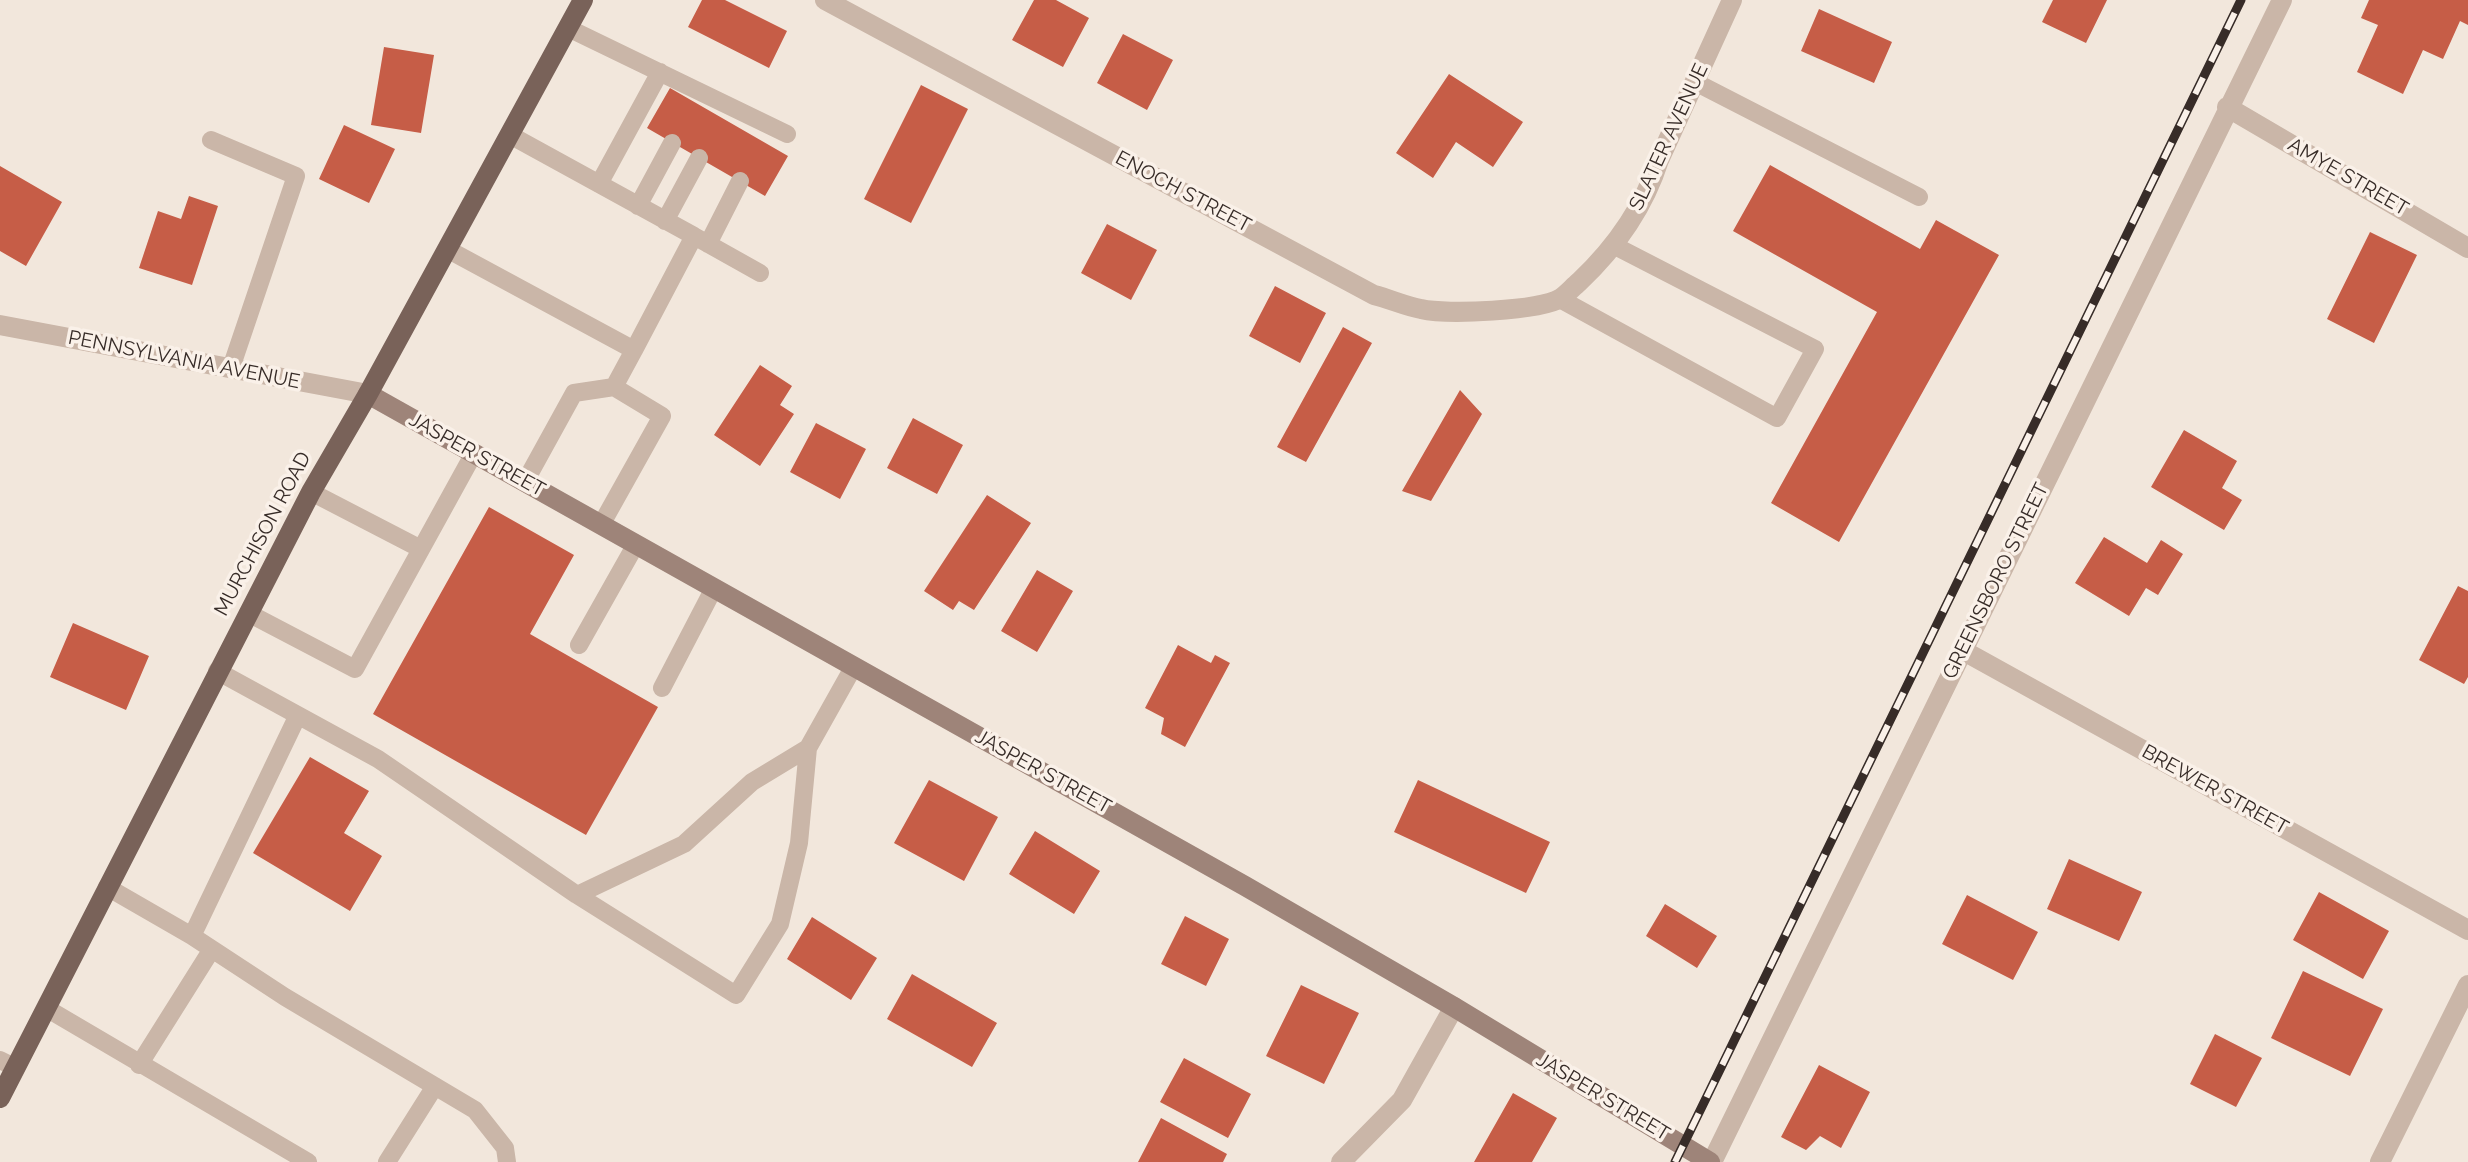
<!DOCTYPE html>
<html>
<head>
<meta charset="utf-8">
<style>
  body { margin:0 }
  canvas { display:block; background:#f2e7dc }
</style>
</head>
<body>
<canvas width="2468" height="1162"></canvas>
<script>
const g = document.querySelector('canvas').getContext('2d');
g.lineJoin = 'round';
function paint(path, color) {
  g.fillStyle = color;
  g.fill(path, 'evenodd');
}
function strokePath(path, color, width, dash) {
  g.strokeStyle = color;
  g.lineWidth = width;
  g.lineCap = dash ? 'butt' : 'round';
  g.setLineDash(dash || []);
  g.stroke(path);
}
function write(font, color, halo, rows, align = 'center') {
  g.font = font + ' Raleway,sans-serif';
  g.lineWidth = 7;
  g.setLineDash([]);
  g.textBaseline = 'middle';
  g.strokeStyle = halo;
  g.fillStyle = color;
  for (const [text, x, y, turn = 0] of rows) {
    g.save();
    g.translate(x, y);
    g.rotate((+turn || 0) * Math.PI / 180);
    g.textAlign = isNaN(turn) ? turn : align;
    if (halo) g.strokeText(text, 0, 0);
    g.fillText(text, 0, 0);
    g.restore();
  }
}
const building = new Path2D(`
  M702,0H725L787,31L769,68L688,27Z
  M1034,0H1056L1089,18L1063,67L1012,40Z
  M2053,0H2107L2086,43L2042,22Z
  M2369,0H2468V25L2460,21L2443,59L2423,50L2403,94L2357,72L2378,25L2361,18Z
  M1819,9L1892,42L1874,83L1801,51Z
  M1123,34L1173,60L1147,110L1097,83Z
  M384,47L434,55L421,133L371,125Z
  M1449,74L1523,122L1493,167L1456,142L1433,178L1396,153Z
  M921,85L968,109L911,223L864,199Z
  M670,88L788,156L765,196L647,128Z
  M344,125L395,149L369,203L319,179Z
  M1770,165L1920,249L1936,220L1999,255L1839,542L1771,503L1877,312L1733,231Z
  M0,166L62,202L26,266L0,251Z
  M189,196L218,206L192,285L139,268L158,211L181,219Z
  M1107,224L1157,250L1131,300L1081,273Z
  M2370,232L2417,255L2374,343L2327,319Z
  M1275,286L1326,313L1300,363L1249,336Z
  M1343,327L1372,343L1306,462L1277,447Z
  M760,365L792,386L780,405L794,414L760,466L714,435Z
  M1460,390L1482,414L1431,501L1402,491Z
  M913,418L963,445L937,494L887,468Z
  M816,423L866,449L840,499L790,472Z
  M2184,430L2237,461L2222,488L2242,500L2224,530L2151,487Z
  M987,495L1031,523L974,610L959,601L953,610L924,591Z
  M489,507L574,555L530,634L658,707L586,835L373,714Z
  M2104,537L2147,563L2161,540L2183,554L2158,595L2146,588L2129,616L2075,583Z
  M1037,570L1073,591L1037,652L1001,631Z
  M2458,586L2468,591V677L2464,684L2419,660Z
  M73,623L149,656L126,710L50,677Z
  M1178,645L1211,663L1215,655L1230,663L1185,747L1161,734L1164,718L1145,708Z
  M310,757L369,791L344,833L382,856L350,911L253,853Z
  M929,780L998,817L964,881L894,843Z
  M1418,780L1550,842L1526,893L1394,832Z
  M1035,831L1100,871L1074,914L1009,874Z
  M2069,859L2142,892L2119,941L2047,909Z
  M2319,892L2389,931L2363,979L2293,940Z
  M1967,895L2038,932L2013,980L1942,944Z
  M1665,904L1717,936L1697,968L1646,936Z
  M1185,916L1229,939L1206,986L1161,964Z
  M812,917L877,958L851,1000L787,959Z
  M2303,971L2383,1009L2350,1076L2271,1038Z
  M912,974L997,1023L972,1067L887,1019Z
  M1301,985L1359,1013L1324,1084L1266,1056Z
  M2215,1034L2262,1058L2236,1107L2190,1084Z
  M1184,1058L1251,1094L1228,1138L1160,1102Z
  M1819,1065L1870,1092L1841,1148L1820,1136L1806,1150L1781,1137Z
  M1513,1093L1557,1118L1532,1162H1474Z
  M1161,1118L1227,1154L1223,1162H1138Z`);
const lane = new Path2D(`
  M568,28L787,134
  M1695,82L1919,197
  M510,135L694,236L634,350
  M211,140L296,176L231,368
  M599,184L660,72
  M638,206L672,143
  M665,221L699,158
  M694,236L760,273
  M708,244L740,181
  M447,249L634,350L614,387L574,393L525,482
  M1560,299L1777,418L1815,349L1613,245
  M311,492L421,549
  M601,525L662,416L614,387
  M248,613L355,669L474,453
  M579,645L636,544
  M217,671L378,759L577,895L736,995L780,924L799,843L808,748L854,666
  M662,688L714,588
  M107,887L192,936L285,997L475,1110L505,1148L507,1162
  M577,895L684,844L752,782L808,748
  M192,936L298,715
  M46,1008L308,1162
  M0,1060L16,1068
  M139,1065L212,949
  M387,1162L435,1086`);
const street = new Path2D(`
  M825,0L1374,295C1390,299 1405,306 1421,309C1447,315 1539,311 1561,298C1567,294 1573,287 1579,282C1615,248 1644,207 1659,160L1732,0
  M2227,107L2468,248
  M0,325L368,394
  M1962,650L2468,930
  M1341,1162L1402,1100L1454,1007
  M1712,1162L2282,0
  M2380,1162L2468,985`);
const secondary = new Path2D(`
  M368,394L1245,886L1454,1007L1710,1162`);
const primary = new Path2D(`
  M0,1098L311,492L368,394L583,0`);
const rail = new Path2D(`
  M1675,1162L2241,0`);
const streetNames = [
  ["SLATER AVENUE",1669,137,-65],
  ["AMYE STREET",2348,177,30],
  ["ENOCH STREET",1183,192,28],
  ["PENNSYLVANIA AVENUE",184,360,11],
  ["JASPER STREET",477,455,29],
  ["MURCHISON ROAD",263,534,-62],
  ["GREENSBORO STREET",1996,581,-64],
  ["JASPER STREET",1043,772,29],
  ["BREWER STREET",2215,790,29],
  ["JASPER STREET",1603,1097,31]
];
paint(building, '#c65d47');
strokePath(lane, '#cab6a8', 18);
strokePath(street, '#cab6a8', 20);
strokePath(secondary, '#9e8479', 20);
strokePath(primary, '#796259', 20);
strokePath(rail, '#372c28', 9);
strokePath(rail, '#faf1e9', 6, [18]);
write('20px', '#372c28', '#faf1e9', streetNames);
</script>
</body>
</html>
